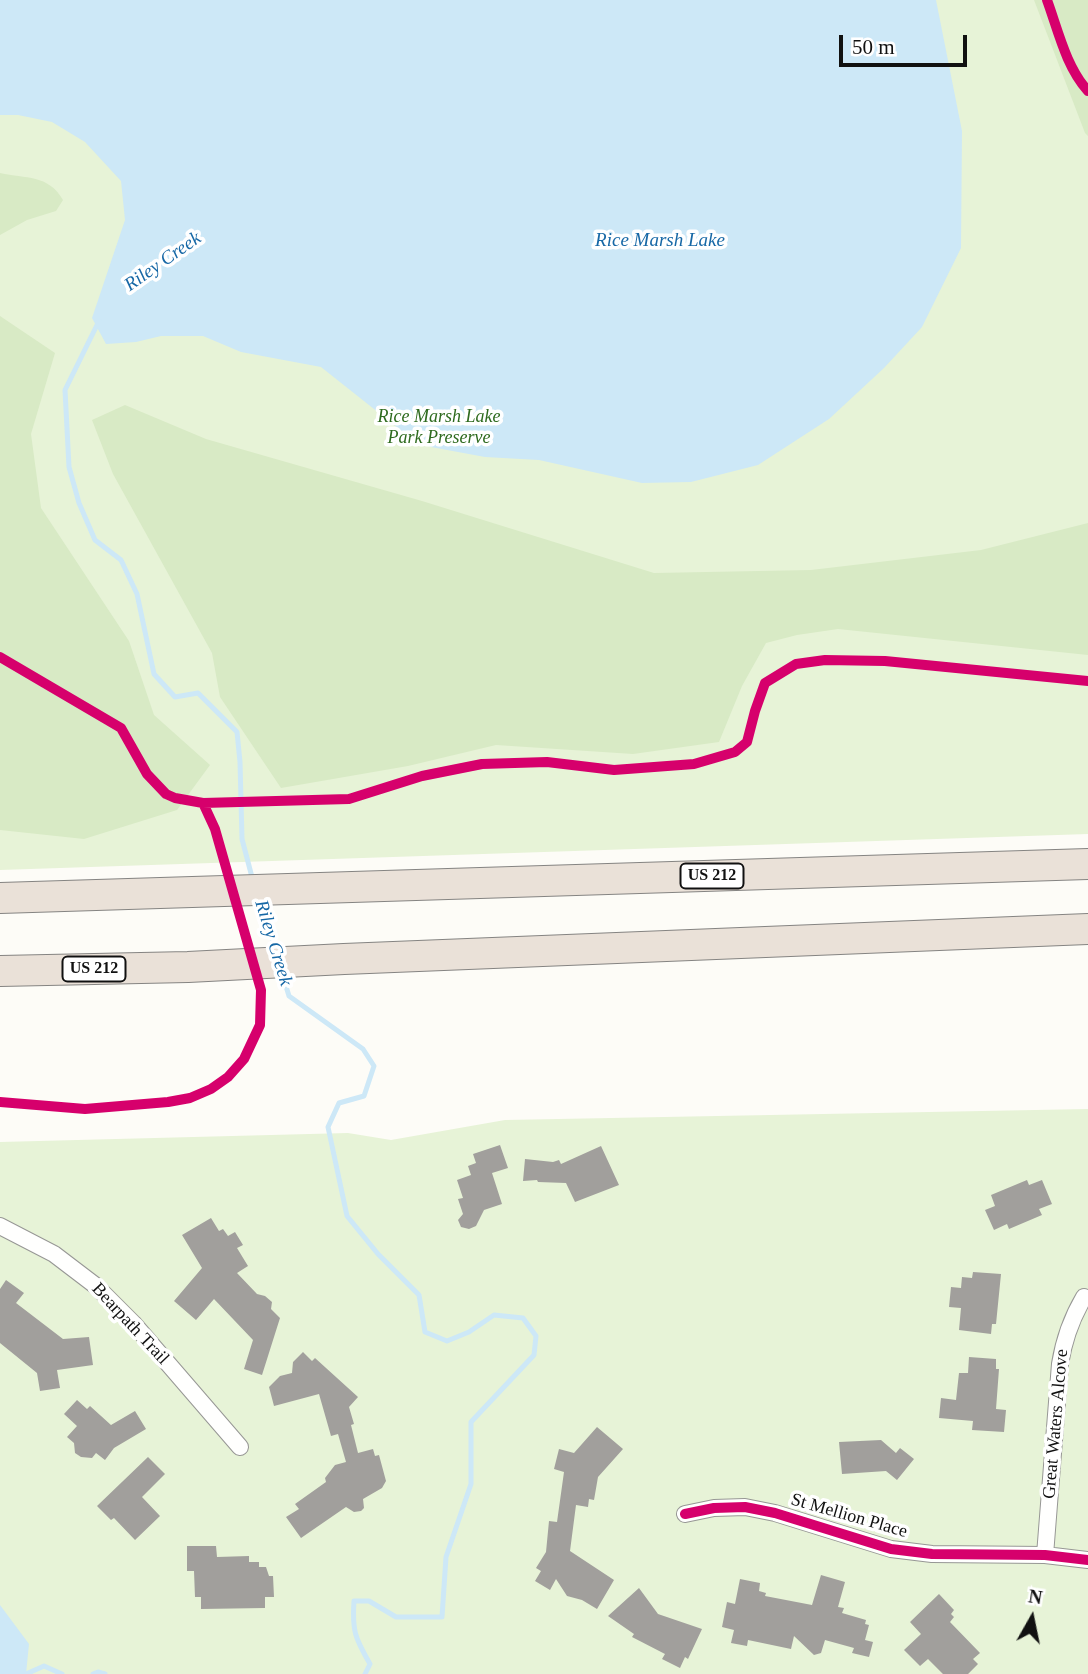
<!DOCTYPE html>
<html>
<head>
<meta charset="utf-8">
<style>
  body { margin:0 }
  #map { position:relative; width:1088px; height:1674px; overflow:hidden; background:#fdfcf7; font-family:Georgia,serif }
  canvas { display:block }
  .north { position:absolute; left:997px; top:1583px; width:70px; height:70px; -webkit-text-stroke:5px #fff; paint-order:stroke; rotate:9deg; font-size:19px; font-weight:700; line-height:28px; text-align:center; color:#111 }
  .north::after { content:''; display:block; margin:auto; width:24px; height:32px; background:#111; clip-path:polygon(50% 0,100% 100%,50% 72%,0 100%) }
  .scale { position:absolute; left:839px; top:35px; width:128px; height:32px; box-sizing:border-box; border:4px solid #111; border-top:0; padding-left:9px; font-size:21px; line-height:24px; white-space:nowrap; color:#111; -webkit-text-stroke:5px #fff; paint-order:stroke }
</style>
</head>
<body>
<div id="map">
<canvas width="1088" height="1674"></canvas>
<div class="north">N</div>
<div class="scale">50 m</div>
</div>
<script>
const g = document.querySelector('canvas').getContext('2d');
g.lineJoin = 'round';
function paint(path, color) {
  g.fillStyle = color;
  g.fill(path, 'evenodd');
}
function strokePath(path, color, width, dash) {
  g.strokeStyle = color;
  g.lineWidth = width;
  g.lineCap = dash ? 'butt' : 'round';
  g.setLineDash(dash || []);
  g.stroke(path);
}
function write(font, color, halo, rows, align = 'center') {
  g.font = font + ' Georgia,serif';
  g.lineWidth = 7;
  g.setLineDash([]);
  g.textBaseline = 'middle';
  g.strokeStyle = halo;
  g.fillStyle = color;
  for (const [text, x, y, turn = 0] of rows) {
    g.save();
    g.translate(x, y);
    g.rotate((+turn || 0) * Math.PI / 180);
    g.textAlign = isNaN(turn) ? turn : align;
    if (halo) g.strokeText(text, 0, 0);
    g.fillText(text, 0, 0);
    g.restore();
  }
}
const green = new Path2D(`
  M0,0H1088V834L0,870Z
  M1088,1109V1674H0V1142L348,1133L391,1140L505,1120Z`);
const forest = new Path2D(`
  M1034,0H1088V136L1085,133Z
  M0,173C26,179 48,174 63,200L56,211L27,220L0,235Z
  M0,316L55,353L31,434L41,508L129,641L154,715L210,765L177,810L84,839L0,830Z
  M125,405L206,439L422,501L654,573L811,570L981,550L1088,523V655L838,629L797,635L766,643L742,686L719,742L633,754L496,745L408,766L281,788L220,697L212,653L113,474L92,420Z`);
const water = new Path2D(`
  M0,0H936L962,131L961,248L922,327L884,368L829,419L758,465L691,482L642,483L539,460L485,457L431,447L403,432L321,367L241,352L203,336H161L136,342L106,344L92,318L125,220L121,181L85,142L52,122L18,115H0Z
  M0,1605L29,1644L26,1674H0Z`);
const stream = new Path2D(`
  M99,321L65,390L69,467L79,503L95,540L121,560L137,594L154,674L175,697L198,693L237,732L240,762L242,839L253,881
  M260,900L277,954
  M281,970L289,996L363,1049L374,1066L364,1096L339,1103L328,1127L347,1216L378,1254L419,1295L425,1332L447,1341L469,1332L494,1315L523,1318L536,1336L534,1355L471,1422V1484L446,1557L442,1617H396L369,1601H354C352,1631 355,1638 370,1664L365,1674
  M26,1674L44,1666L62,1674
  M93,1674L98,1672L105,1674`);
const building = new Path2D(`
  M500,1145L508,1168L492,1173L502,1204L484,1210L476,1226L469,1229L461,1227L458,1220L463,1214L458,1199L463,1198L457,1180L471,1175L468,1166L476,1163L473,1154Z
  M601,1146L619,1185L575,1202L566,1183L538,1182L537,1180L523,1181L525,1159L553,1162L559,1160L561,1164Z
  M1027,1180L1029,1185L1042,1180L1052,1204L1039,1209L1042,1215L1009,1229L1007,1224L994,1230L985,1210L995,1206L991,1195Z
  M211,1218L219,1231L223,1229L228,1236L235,1232L243,1245L237,1248L248,1266L237,1273L257,1294L265,1296L272,1302L271,1309L280,1318L262,1375L244,1369L253,1340L214,1299L196,1320L174,1301L202,1268L182,1235Z
  M973,1272L1001,1274L996,1324H992L991,1334L959,1330L961,1308L949,1307L951,1287L961,1288L962,1277L972,1278Z
  M6,1280L24,1293L16,1303L63,1339L89,1337L93,1365L57,1370L60,1388L40,1391L37,1373L0,1343V1289Z
  M303,1352L312,1361L315,1358L358,1397L349,1407L354,1424L351,1425L358,1453L373,1449L375,1456L379,1455L386,1481L382,1488L363,1499L364,1508L361,1511L354,1512L346,1507L301,1538L286,1517L299,1509L295,1504L326,1482L325,1478L335,1465L346,1462L338,1434L331,1436L319,1394L274,1406L269,1387L280,1376L292,1373L293,1362Z
  M969,1357L996,1359V1369H999L996,1409L1006,1410L1004,1432L972,1430L973,1421L939,1418L941,1398L956,1400L959,1373H968Z
  M77,1400L87,1409L90,1406L111,1425L135,1411L146,1429L114,1448L105,1460L96,1453L92,1458L81,1457L75,1453L74,1443L67,1437L77,1426L64,1414Z
  M597,1427L623,1449L598,1477L594,1500L589,1499L588,1507L576,1505L570,1551L614,1580L597,1609L582,1600L567,1596L556,1579L550,1590L535,1581L541,1571L536,1568L546,1552L549,1521L557,1522L564,1472L554,1469L559,1449L574,1453Z
  M881,1440L896,1453L900,1448L914,1459L897,1480L886,1471L842,1474L839,1442Z
  M148,1457L165,1474L142,1497L160,1516L135,1540L114,1518L111,1520L97,1506Z
  M187,1546H216L217,1557L249,1556V1562H259V1567H266L269,1576H273L274,1597H265V1608L201,1609V1597H195L194,1571H187Z
  M821,1575L845,1582L838,1607L844,1608L842,1613L866,1620L865,1624L869,1625L865,1640L873,1642L869,1657L852,1653L854,1648L825,1640L821,1653L814,1655L794,1636L791,1649L748,1640L747,1646L731,1643L734,1630L722,1627L727,1602L735,1604L740,1579L760,1583L759,1591L766,1593L765,1596L812,1605Z
  M639,1588L658,1614L702,1629L688,1659L685,1657L680,1668L662,1659L665,1654L632,1637L634,1634L608,1616Z
  M939,1594L954,1610L951,1614L954,1617L950,1622L980,1653L973,1659L978,1664L968,1674H943L928,1659L920,1666L904,1650L921,1634L910,1622Z`);
const street = new Path2D(`
  M0,1226L54,1254L96,1286L133,1323L240,1447
  M685,1514L714,1508L745,1507L775,1513L891,1549L932,1554L1045,1555L1088,1560
  M1045,1555L1060,1364C1064,1339 1071,1319 1084,1297`);
const highway = new Path2D(`
  M0,898L1088,864
  M0,971L188,967L344,959L1088,929`);
const cycleway = new Path2D(`
  M1047,0C1058,30 1066,67 1088,91
  M0,657L121,728L147,774L166,794L175,798L203,803
  M0,1102L85,1109L168,1102L190,1098L211,1089L228,1077L244,1059L260,1025L261,990L215,829L203,803L349,799L422,776L482,764L547,762L614,770L694,764L735,752L747,742L755,711L765,683L796,664L825,660L885,661L1088,681
  M685,1514L714,1508L745,1507L775,1513L891,1549L932,1554L1045,1555L1088,1560`);
const shields = [
  [712,876,63],
  [94,969,63]
];
const shieldNames = [
  ["US 212",712,876],
  ["US 212",94,969]
];
const parkNames = [
  ["Rice Marsh Lake",439,417],
  ["Park Preserve",439,438]
];
const streetNames = [
  ["Bearpath Trail",130,1324,47],
  ["Great Waters Alcove",1056,1424,-85],
  ["St Mellion Place",849,1516,16]
];
const waterNames = [
  ["Rice Marsh Lake",660,241],
  ["Riley Creek",163,262,-35],
  ["Riley Creek",273,943,73]
];
paint(green, '#e7f3d7');
paint(forest, '#d8eac5');
paint(water, '#cde8f7');
strokePath(stream, '#cde8f7', 5);
paint(building, '#a19f9c');
strokePath(street, '#979795', 18);
strokePath(highway, '#858482', 32);
strokePath(street, '#fffffe', 16);
strokePath(highway, '#eae1d8', 30);
strokePath(cycleway, '#d6006c', 10);
for (const [x, y, w] of shields) {
  const box = new Path2D();
  box.roundRect(x - w / 2, y - 12.5, w, 25, 5);
  g.fillStyle = '#fff';
  g.fill(box);
  strokePath(box, '#111', 2);
}
write('bold 16px', '#111', null, shieldNames);
write('italic 18px', '#2f6b1f', '#fff', parkNames);
write('18px', '#111', '#fff', streetNames);
write('italic 19px', '#1768a6', '#fff', waterNames);
</script>
</body>
</html>
